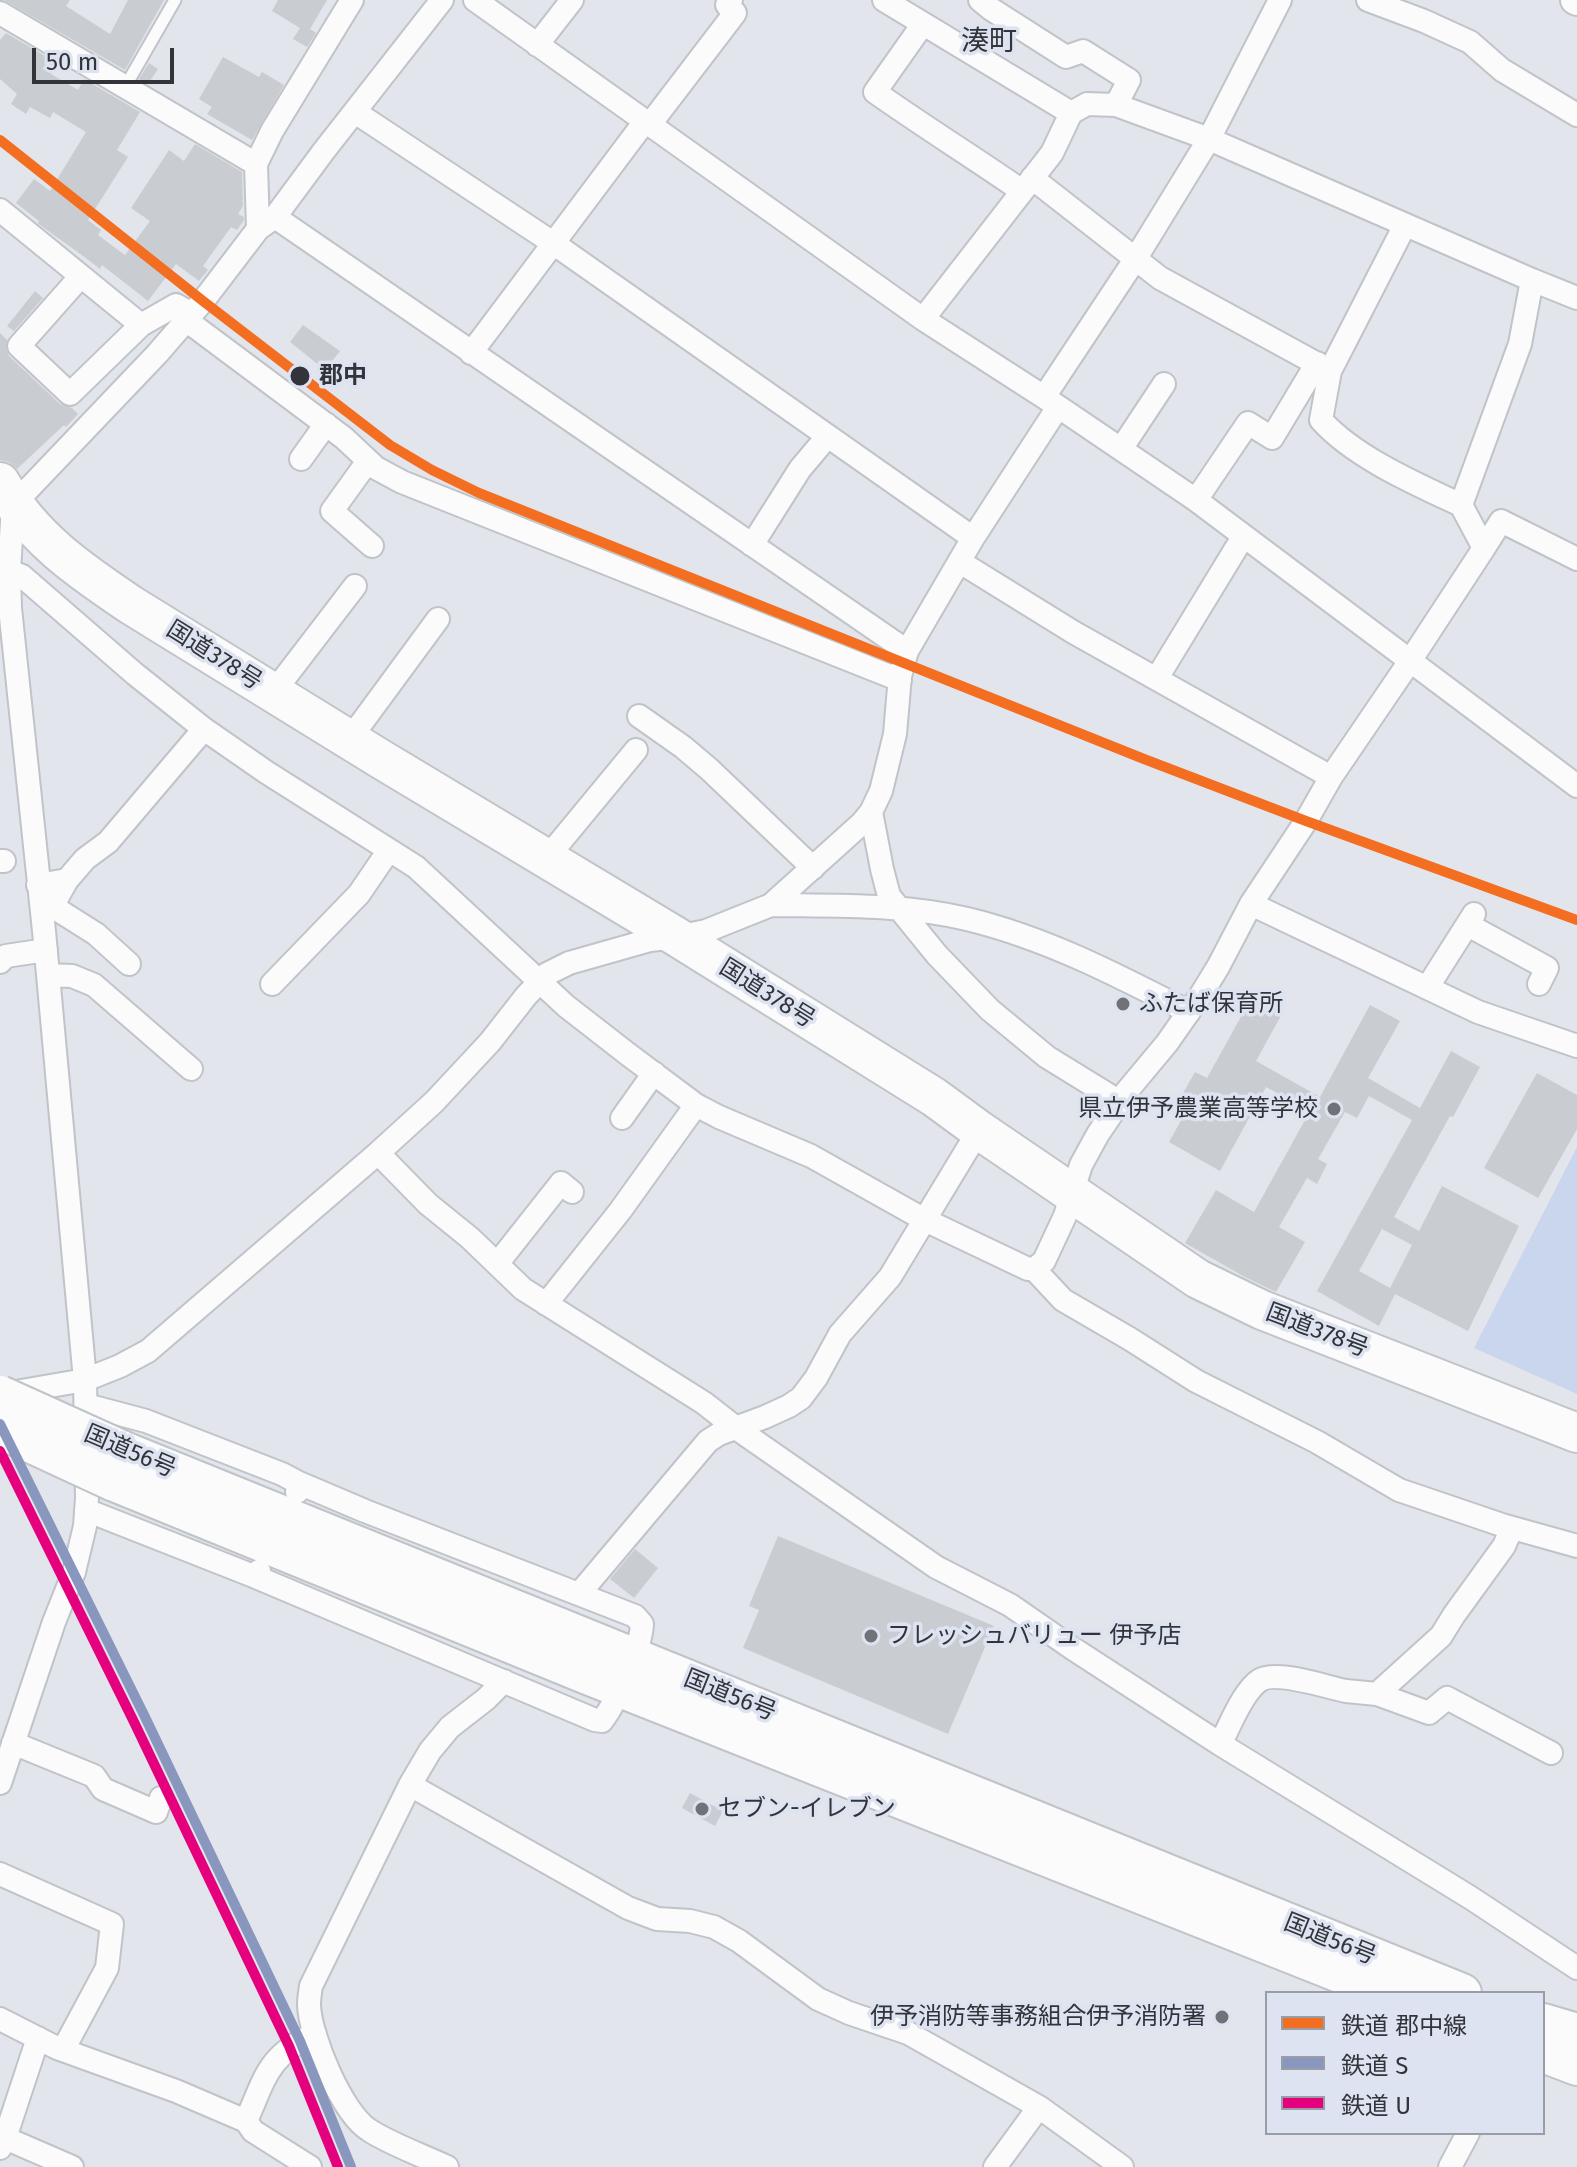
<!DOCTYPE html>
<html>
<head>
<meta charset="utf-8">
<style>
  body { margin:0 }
  #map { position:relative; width:1577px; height:2167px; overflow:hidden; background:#e2e5ec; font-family:"Fira Sans","Noto Sans JP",sans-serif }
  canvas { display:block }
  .legend { position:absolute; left:1265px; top:1991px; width:280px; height:144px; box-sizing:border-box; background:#dde3f1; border:2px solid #999da7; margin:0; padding:10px 14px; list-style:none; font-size:24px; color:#323439 }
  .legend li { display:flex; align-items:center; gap:16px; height:40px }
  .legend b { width:40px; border:2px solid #999da7 }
  .scale { position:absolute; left:32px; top:48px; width:142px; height:36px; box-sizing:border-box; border:4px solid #323439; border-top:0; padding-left:10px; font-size:24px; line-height:28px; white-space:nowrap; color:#323439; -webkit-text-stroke:6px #dde3f1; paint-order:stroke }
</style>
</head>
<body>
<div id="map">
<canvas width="1577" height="2167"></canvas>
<ul class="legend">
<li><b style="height:10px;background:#f36e21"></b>鉄道 郡中線</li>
<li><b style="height:10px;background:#8997be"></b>鉄道 S</li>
<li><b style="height:10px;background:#e5007d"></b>鉄道 U</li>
</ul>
<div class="scale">50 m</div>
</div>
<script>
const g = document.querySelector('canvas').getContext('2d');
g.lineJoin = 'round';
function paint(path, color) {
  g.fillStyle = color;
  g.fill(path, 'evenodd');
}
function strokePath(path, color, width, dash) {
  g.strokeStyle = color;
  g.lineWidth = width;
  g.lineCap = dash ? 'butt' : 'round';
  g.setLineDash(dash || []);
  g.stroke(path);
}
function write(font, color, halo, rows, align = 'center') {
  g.font = font + ' "Fira Sans","Noto Sans JP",sans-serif';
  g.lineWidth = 7;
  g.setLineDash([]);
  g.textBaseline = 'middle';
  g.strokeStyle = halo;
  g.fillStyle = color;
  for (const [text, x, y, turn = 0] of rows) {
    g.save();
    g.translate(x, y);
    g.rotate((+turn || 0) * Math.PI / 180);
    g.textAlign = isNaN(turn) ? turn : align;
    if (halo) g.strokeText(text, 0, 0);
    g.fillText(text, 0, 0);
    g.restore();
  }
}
const green = new Path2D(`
  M1577,1147V1394L1474,1348Z`);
const building = new Path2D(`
  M4,0H70L66,6L110,34L128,0H164L125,70Z
  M278,0H327L310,29L316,33L307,47L293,39L300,28L272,11Z
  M6,33L57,63L51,74L78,90L84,79L140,112L117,150L128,157L88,220L101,230L98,235L125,255L150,221L131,208L169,150L184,161L195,144L242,172L243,206L238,214L244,217V220L237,230L231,227L203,266L208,270L199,281L176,264L148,301L102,265L100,269L83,256L40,225L38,223L39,221L16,203L34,179L50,191L86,132L53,112L50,118L30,107L26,114L11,104L17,94L0,79V40Z
  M223,57L259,77L262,72L284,85L252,140L207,114L212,107L199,99Z
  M149,63L158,69L148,84L139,79Z
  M35,291L43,298L14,331L7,326Z
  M303,325L340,351L325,370L290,342Z
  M0,333L7,340L6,349L9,356L60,404L72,408L78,414L66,427L64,425L17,469L9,462L0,460Z
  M1253,995L1283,1012L1256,1061L1320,1097L1370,1005L1400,1021L1368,1078L1420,1108L1451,1051L1480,1067L1453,1117L1450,1116L1394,1217L1419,1231L1442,1186L1519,1226L1468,1331L1395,1294L1379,1326L1317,1291L1412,1120L1369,1096L1357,1118L1345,1112L1318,1159L1327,1164L1317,1184L1307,1178L1279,1227L1305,1242L1276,1292L1243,1276L1185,1243L1216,1190L1254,1212L1310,1111L1266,1087L1220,1171L1169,1142L1192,1101L1182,1095L1195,1072L1207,1078ZM1382,1229L1412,1245L1390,1288L1359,1271Z
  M1537,1073L1577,1095V1129L1538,1198L1484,1168Z
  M778,1536L994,1626L948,1734L743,1648L759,1610L749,1606Z
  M635,1549L658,1568L634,1598L610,1579Z
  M690,1793L723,1811L715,1826L682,1808Z`);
const service = new Path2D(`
  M125,87L175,0`);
const minor = new Path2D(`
  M475,0L923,319L1044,397L1196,500L1577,786
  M884,0L1071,113
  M980,0L991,9L1066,57L1083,51L1129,80L1116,105
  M1368,0L1424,21L1470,42L1502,70L1577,115
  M0,13L256,164
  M923,24L875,92C923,126 973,157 1022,191
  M537,45L572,0
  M355,112L553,243L973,538
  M1032,178L1160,278L1330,371
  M0,210L141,325L176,305L192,314
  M275,217L907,651
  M1405,225L1330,371L1321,420C1354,457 1416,484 1461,505
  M258,229L256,164L272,131L352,0
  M81,276L19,346L70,394L141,325
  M923,319L1052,153L1071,113L1087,104L1116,105L1209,139L1532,280L1577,298
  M186,320L344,438L376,468L402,482L900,680
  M471,353L640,128L654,119L735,13L727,5L731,0
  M1044,397L1136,258L1209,139L1280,0
  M1121,449L1164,384
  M301,459L326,424
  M368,461L332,511L372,546
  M1196,500L1248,423L1272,438L1317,363
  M5,506L13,505L157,354L203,301L258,229L275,217L323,152L442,0
  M752,545L800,469L827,437
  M1484,548L1501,521L1577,559
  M960,562L1073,632L1331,777
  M9,571L22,576L135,674L204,729L266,772L416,867L566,1006L629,1055L696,1105L719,1117L811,1156L925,1220L1028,1269H1034L1044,1261L1065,1216L1081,1165L1098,1134L1127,1091L1167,1043L1202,993L1218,967L1251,904L1306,821L1331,777L1410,661L1484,548L1461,505L1520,344L1532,280
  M1157,678L1243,537
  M273,693L355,586
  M639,716L683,747L709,769L813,868
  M349,740L438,619
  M871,812L882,869L889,896L937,955L990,1010L1047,1057L1120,1102
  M546,859L636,750
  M0,861H4
  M67,880L58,896L55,904L58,910L96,934L129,964
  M38,885L67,880L85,859L108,842L204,729
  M1251,904L1478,1012L1577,1046
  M771,905C836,906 903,904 967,919C1046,938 1117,975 1189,1012
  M1468,925L1547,968L1539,984
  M0,962L6,956L46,950
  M48,975L72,976L94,985L191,1069
  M272,984L359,894L389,850
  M1427,988L1474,914
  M622,1118L654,1073
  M378,1153L428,1204L470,1238L523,1289L704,1403L736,1428L936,1567L1010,1605L1072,1648L1220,1744L1471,1898L1577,1968
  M497,1264L561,1183L572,1192
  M1034,1269L1063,1300L1130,1339L1196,1381L1317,1442L1399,1490L1502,1525L1577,1546
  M546,1304L620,1211L696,1105
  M4,1394L85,1380L120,1366L148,1351L378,1153L434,1102L490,1042L526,996L547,974L569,963L650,940L677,937L706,931L771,905L862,823L871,812L881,791L895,734L900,676L907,651L973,538L1058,407
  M86,1405L146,1421L282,1474L299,1483
  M86,1510L256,1577
  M259,1571L256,1577L595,1720L602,1721C617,1701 641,1648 642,1624L635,1616L365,1511L299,1483L297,1492
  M579,1594L708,1441L719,1434L765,1417L789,1406L801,1398L816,1378L840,1334L890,1277L979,1130
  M1377,1694L1429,1713L1447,1698L1551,1753
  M13,1743L94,1776L103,1789L156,1812L161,1798
  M1220,1744C1230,1726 1243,1691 1260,1680C1277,1670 1326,1687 1346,1691C1356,1692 1367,1693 1377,1694L1441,1636L1454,1615L1504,1546L1512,1528
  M0,1783L54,1622L74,1572L85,1526L87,1498L85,1380L44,931L10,608L9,571L13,505
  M410,1785L628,1908L657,1919L690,1921L714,1927L739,1941L818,1999L849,2013L908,2033L1039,2107L1122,2167
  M0,1874L112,1924L107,1968L63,2050
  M0,2019L57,2048L176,2091L246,2121L253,2131L310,2167
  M246,2121C266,2076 268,2055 315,2034
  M5,2138L72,2167
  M0,2148L5,2138L38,2038
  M447,2167C424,2156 390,2144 369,2130C342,2113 310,2036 309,2005C309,1999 310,1992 311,1986L410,1785L430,1751L450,1727L486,1699L504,1681
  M995,2167L1039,2107
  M1450,2167L1468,2133`);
const tertiary = new Path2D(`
  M1575,0L1577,1`);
const trunk = new Path2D(`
  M0,482C32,538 79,570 131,605L379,758L677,937L934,1097L979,1130L1198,1279L1262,1310L1577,1433
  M124,1451C570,1631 1015,1814 1462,1993
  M112,1481L585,1674L1390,1993
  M1543,2023L1577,2033
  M1543,2053L1577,2066`);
const trunkBridge = new Path2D(`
  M0,1395L124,1451
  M0,1429L112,1481`);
const rail1 = new Path2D(`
  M0,140L203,301L390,445L432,470L479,493L1144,759L1306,821L1577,920`);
const rail2 = new Path2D(`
  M0,1424L145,1717L300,2041L351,2167`);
const rail3 = new Path2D(`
  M0,1451L134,1722L289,2046L338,2167`);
const markers = [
  [300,376,11,"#323439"],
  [1123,1004,8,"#707278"],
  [1334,1109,8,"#707278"],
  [871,1636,8,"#707278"],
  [702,1809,8,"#707278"],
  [1222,2017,8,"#707278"]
];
const stopNames = [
  ["郡中",319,376]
];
const streetNames = [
  ["国道378号",214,656,32],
  ["国道378号",767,994,32],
  ["国道378号",1317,1331,21],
  ["国道56号",130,1452,23],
  ["国道56号",730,1696,22],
  ["国道56号",1330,1940,22]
];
const poiNames = [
  ["ふたば保育所",1139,1004],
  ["県立伊予農業高等学校",1318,1109,"right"],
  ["フレッシュバリュー 伊予店",887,1636],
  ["セブン-イレブン",718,1809],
  ["伊予消防等事務組合伊予消防署",1206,2017,"right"]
];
const quarterNames = [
  ["湊町",989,42]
];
paint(green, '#cad5ee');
paint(building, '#c9ccd1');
strokePath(service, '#c0c3c8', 15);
strokePath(minor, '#c0c3c8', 26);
strokePath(tertiary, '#c0c3c8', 32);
strokePath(trunk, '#c0c3c8', 42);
strokePath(service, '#fbfbfc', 11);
strokePath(minor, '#fbfbfc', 22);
strokePath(tertiary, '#fbfbfc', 28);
strokePath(trunk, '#fbfbfc', 38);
strokePath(trunkBridge, '#c0c3c8', 42, []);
strokePath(trunkBridge, '#fbfbfc', 38);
strokePath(rail1, '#f36e21', 10);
strokePath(rail2, '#8997be', 10);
strokePath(rail3, '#e5007d', 10);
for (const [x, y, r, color] of markers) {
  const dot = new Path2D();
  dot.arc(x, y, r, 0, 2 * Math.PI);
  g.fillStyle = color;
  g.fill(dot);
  strokePath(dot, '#dde3f1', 3);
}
write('bold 24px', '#323439', '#dde3f1', stopNames, 'left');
write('24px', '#323439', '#dde3f1', streetNames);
write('24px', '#323439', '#dde3f1', poiNames, 'left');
write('28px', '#323439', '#dde3f1', quarterNames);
</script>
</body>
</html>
